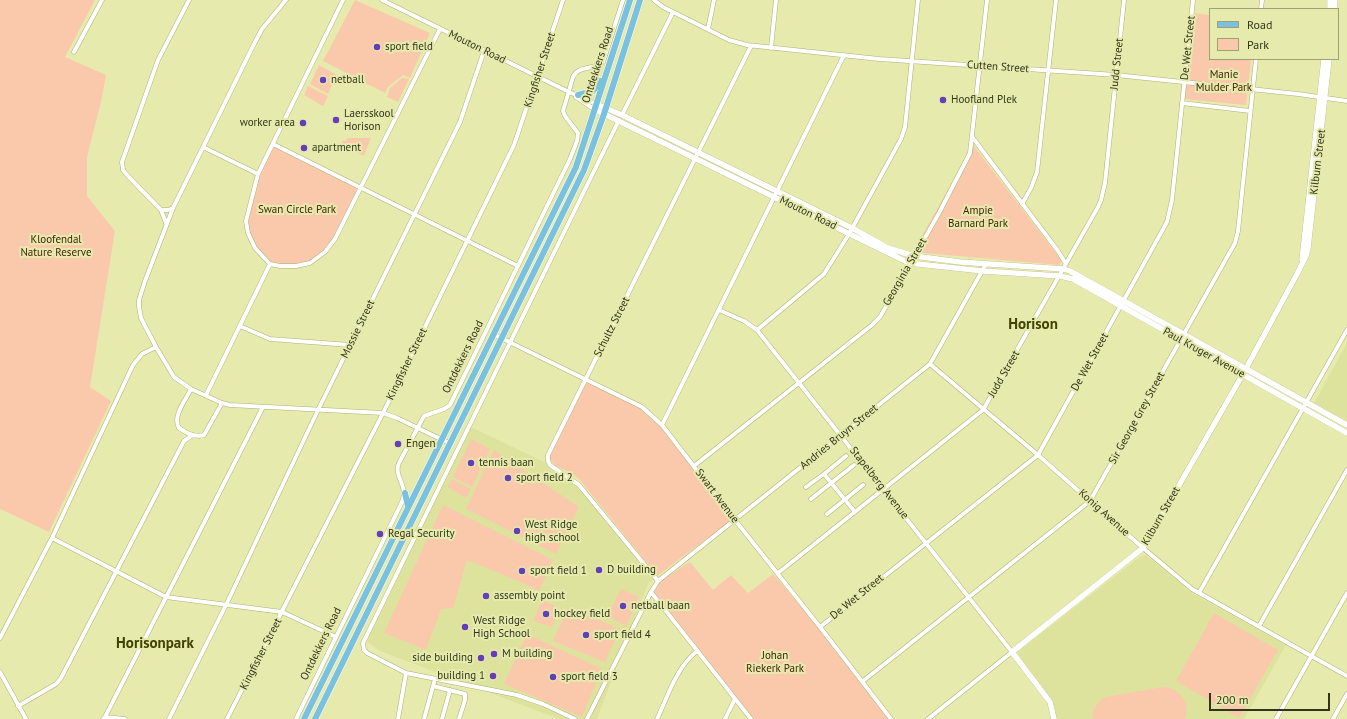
<!DOCTYPE html>
<html>
<head>
<meta charset="utf-8">
<style>
  body { margin:0 }
  #map { position:relative; width:1347px; height:719px; overflow:hidden; background:#e6ebad; font-family:"PT Sans",sans-serif }
  canvas { display:block }
  .legend { position:absolute; left:1209px; top:8px; width:130px; height:52px; box-sizing:border-box; background:#e6ebad; border:1px solid #9ea273; margin:0; padding:5px 7px; list-style:none; font-size:12px; color:#32341b }
  .legend li { display:flex; align-items:center; gap:8px; height:20px }
  .legend b { width:20px; border:1px solid #9ea273 }
  .scale { position:absolute; left:1209px; top:693px; width:121px; height:18px; box-sizing:border-box; border:2px solid #32341b; border-top:0; padding-left:5px; font-size:12px; line-height:14px; white-space:nowrap; color:#32341b; -webkit-text-stroke:3px #e6ebad; paint-order:stroke }
</style>
</head>
<body>
<div id="map">
<canvas width="1347" height="719"></canvas>
<ul class="legend">
<li><b style="height:5px;background:#79c1de"></b>Road</li>
<li><b style="height:11px;background:#fac9ac"></b>Park</li>
</ul>
<div class="scale">200 m</div>
</div>
<script>
const g = document.querySelector('canvas').getContext('2d');
g.lineJoin = 'round';
function paint(path, color) {
  g.fillStyle = color;
  g.fill(path, 'evenodd');
}
function strokePath(path, color, width, dash) {
  g.strokeStyle = color;
  g.lineWidth = width;
  g.lineCap = dash ? 'butt' : 'round';
  g.setLineDash(dash || []);
  g.stroke(path);
}
function write(font, color, halo, rows, align = 'center') {
  g.font = font + ' "PT Sans",sans-serif';
  g.lineWidth = 4;
  g.setLineDash([]);
  g.textBaseline = 'middle';
  g.strokeStyle = halo;
  g.fillStyle = color;
  for (const [text, x, y, turn = 0] of rows) {
    g.save();
    g.translate(x, y);
    g.rotate((+turn || 0) * Math.PI / 180);
    g.textAlign = isNaN(turn) ? turn : align;
    if (halo) g.strokeText(text, 0, 0);
    g.fillText(text, 0, 0);
    g.restore();
  }
}
const built = new Path2D(`
  M1347,343V421L1314,403Z
  M469,426L546,463L552,470L577,483L654,579L648,584L597,719H559L380,651L369,643L367,641Z
  M1146,555L1192,593L1286,645L1244,719H1056L1055,707L1017,652L1141,556Z`);
const green = new Path2D(`
  M0,0H95L65,57L106,75L101,102L87,157V196L115,231L90,387L111,401L49,532L0,509Z
  M355,0L430,33L410,78L403,75L388,87L385,93L323,61Z
  M1193,13L1210,15V59H1251L1246,105L1184,99Z
  M319,65L337,75L328,94L310,84Z
  M402,78L409,79L398,102L387,97L390,88Z
  M308,86L328,96L323,106L304,95Z
  M347,138H371L364,156L341,145L343,140L346,141Z
  M273,144L362,188L325,252L302,265L270,264L255,248L247,229L253,191Z
  M973,145L1062,261L1059,265L913,252Z
  M588,379L642,407L662,426L733,519L657,576L580,480L570,472L555,466L549,457Z
  M471,439L490,449L472,487L453,477Z
  M494,450L579,507L556,554L466,509Z
  M452,479L471,489L466,498L448,487Z
  M443,505L553,560L539,591L523,583L467,560L453,608L441,609L426,650L384,633Z
  M690,562L713,590L731,575L748,593L773,574L816,624L891,719H749L736,704L697,648L650,591L652,586Z
  M621,589L639,597L626,626L607,616Z
  M542,600L559,608L552,627L533,621Z
  M568,607L620,629L605,662L553,641Z
  M1214,613L1278,650L1239,718L1176,681Z
  M527,634L602,669L582,717L504,684Z
  M1163,687C1180,688 1191,703 1185,719H1092C1092,709 1097,702 1105,697Z`);
const street = new Path2D(`
  M286,0L262,29L254,44L173,208L145,281L139,300V306L141,318L145,326L156,347L174,377L191,389L222,403L230,405L383,413L397,418L449,443
  M343,0L258,174L246,221L248,233L255,248L270,264L280,266H296L310,263L325,252L335,239L440,29
  M382,0L569,92L596,104
  M654,0L663,7L729,40L747,45L879,59L1116,75L1298,94L1347,101
  M1261,9L1262,0
  M708,29L714,0
  M771,48L776,0
  M74,52L102,0
  M576,97L594,109
  M1182,103L1250,111
  M622,115L673,12
  M973,138L1058,251L1066,264
  M273,144L518,266
  M203,147L258,174
  M1022,204L1031,188L1037,172L1056,0
  M161,210H168L173,208
  M166,223L161,210L128,176L123,170L122,162L158,60L189,0
  M719,310L744,321L757,330L1012,652L928,719
  M240,326L270,339L350,345
  M757,330L824,274L849,234L901,139L905,127L918,0
  M493,334L642,407L662,425L735,520L820,627L891,719
  M930,364L1038,455L1143,548L1192,589L1347,676
  M191,389C186,400 172,416 179,428C186,433 195,438 204,435L222,403
  M206,395L270,264
  M662,425L844,55
  M694,466L872,325L880,317L939,213L970,153L987,0
  M824,474L846,456
  M806,487L824,474L855,512
  M811,499L854,465
  M827,514L863,485
  M52,538L166,597L282,612L336,637
  M778,573L983,410L1098,207L1101,200L1105,183L1124,0
  M658,581L579,485L550,465L548,461V455L751,46
  M651,592L751,719
  M1199,593L1347,330
  M1259,626L1347,470
  M820,627L1038,455L1167,222L1172,200L1193,0
  M0,638L52,538L133,365L142,354L156,347
  M0,672L26,719
  M863,681L1090,501L1235,243L1238,231L1256,59
  M433,686L465,694V700L459,719
  M18,706L56,684L61,678L184,441L193,435
  M105,717L125,719
  M103,719L105,717L263,407
  M169,719L226,605L318,410L460,122L484,51
  M227,719L383,413L514,145L563,0
  M296,719L402,502C409,485 393,477 399,463L424,416L444,409L450,405L570,159L577,141L578,133L565,116L563,111L573,77C578,65 595,70 603,62L623,0
  M398,719L406,673
  M424,719L435,679
  M442,719L450,690
  M575,719L543,704L517,695L406,673L367,653L364,650L363,643L619,120
  M587,719L651,592L658,581L930,364L986,264
  M657,719C668,696 676,668 697,651
  M725,719L735,699
  M1276,719L1347,593
  M1333,719L1347,694`);
const secondary = new Path2D(`
  M1330,9V0
  M1334,9L1335,0
  M596,104L622,115L852,228L888,248L914,256L960,262L1064,269L1070,271L1347,425
  M594,109L909,263L983,271L1060,276L1073,279L1347,433
  M1302,260L1324,59
  M1054,719L1050,702L1012,652L1143,548L1243,374L1297,274L1306,256L1308,248L1329,59`);
const primary = new Path2D(`
  M578,95L593,91L600,81
  M405,493L408,506
  M304,719L576,167L630,0
  M315,719L584,170L604,114L640,0`);
const markers = [
  [377,47,4,"#633eb6"],
  [323,80,4,"#633eb6"],
  [943,100,4,"#633eb6"],
  [336,120,4,"#633eb6"],
  [303,123,4,"#633eb6"],
  [304,148,4,"#633eb6"],
  [398,444,4,"#633eb6"],
  [471,463,4,"#633eb6"],
  [508,478,4,"#633eb6"],
  [517,531,4,"#633eb6"],
  [380,534,4,"#633eb6"],
  [599,570,4,"#633eb6"],
  [522,571,4,"#633eb6"],
  [486,596,4,"#633eb6"],
  [623,606,4,"#633eb6"],
  [546,614,4,"#633eb6"],
  [465,627,4,"#633eb6"],
  [586,635,4,"#633eb6"],
  [494,654,4,"#633eb6"],
  [481,658,4,"#633eb6"],
  [493,676,4,"#633eb6"],
  [553,677,4,"#633eb6"]
];
const poiNames = [
  ["sport field",385,47],
  ["netball",331,80],
  ["Hoofland Plek",951,100],
  ["Laersskool",344,114],
  ["Horison",344,127],
  ["worker area",295,123,"right"],
  ["apartment",312,148],
  ["Engen",406,444],
  ["tennis baan",479,463],
  ["sport field 2",516,478],
  ["West Ridge",525,525],
  ["high school",525,538],
  ["Regal Security",388,534],
  ["D building",607,570],
  ["sport field 1",530,571],
  ["assembly point",494,596],
  ["netball baan",631,606],
  ["hockey field",554,614],
  ["West Ridge",473,621],
  ["High School",473,634],
  ["sport field 4",594,635],
  ["M building",502,654],
  ["side building",473,658,"right"],
  ["building 1",485,676,"right"],
  ["sport field 3",561,677]
];
const streetNames = [
  ["Mouton Road",477,47,26],
  ["De Wet Street",1188,48,-84],
  ["Judd Street",1117,64,-84],
  ["Ontdekkers Road",598,65,-72],
  ["Cutten Street",998,67,4],
  ["Kingfisher Street",540,70,-72],
  ["Kilburn Street",1318,162,-83],
  ["Mouton Road",808,213,26],
  ["Georginia Street",905,272,-60],
  ["Schultz Street",612,327,-63],
  ["Mossie Street",358,329,-64],
  ["Paul Kruger Avenue",1204,353,29],
  ["Ontdekkers Road",463,357,-64],
  ["De Wet Street",1090,362,-61],
  ["Kingfisher Street",407,364,-64],
  ["Judd Street",1004,374,-60],
  ["Sir George Grey Street",1137,418,-61],
  ["Andries Bruyn Street",839,437,-39],
  ["Stapelberg Avenue",879,483,52],
  ["Swart Avenue",717,496,53],
  ["Konig Avenue",1104,513,42],
  ["Kilburn Street",1161,516,-60],
  ["De Wet Street",857,597,-39],
  ["Ontdekkers Road",321,644,-64],
  ["Kingfisher Street",261,654,-63]
];
const parkNames = [
  ["Manie",1224,75],
  ["Mulder Park",1224,88],
  ["Swan Circle Park",297,210],
  ["Ampie",978,211],
  ["Barnard Park",978,224],
  ["Kloofendal",56,240],
  ["Nature Reserve",56,253],
  ["Johan",775,656],
  ["Riekerk Park",775,669]
];
const districtNames = [
  ["Horison",1033,325],
  ["Horisonpark",155,644]
];
paint(built, '#dde39d');
paint(green, '#fac9ac');
strokePath(street, '#acb175', 5);
strokePath(secondary, '#acb175', 6);
strokePath(primary, '#fff', 7);
strokePath(street, '#fff', 4);
strokePath(secondary, '#fff', 5.5);
strokePath(primary, '#79c1de', 6);
for (const [x, y, r, color] of markers) {
  const dot = new Path2D();
  dot.arc(x, y, r, 0, 2 * Math.PI);
  g.fillStyle = color;
  g.fill(dot);
  strokePath(dot, '#e6ebad', 1.5);
}
write('11px', '#32341b', '#e6ebad', poiNames, 'left');
write('11px', '#32341b', '#e6ebad', streetNames);
write('11px', '#442109', '#e6ebad', parkNames);
write('bold 15px', '#404301', '#e6ebad', districtNames);
</script>
</body>
</html>
